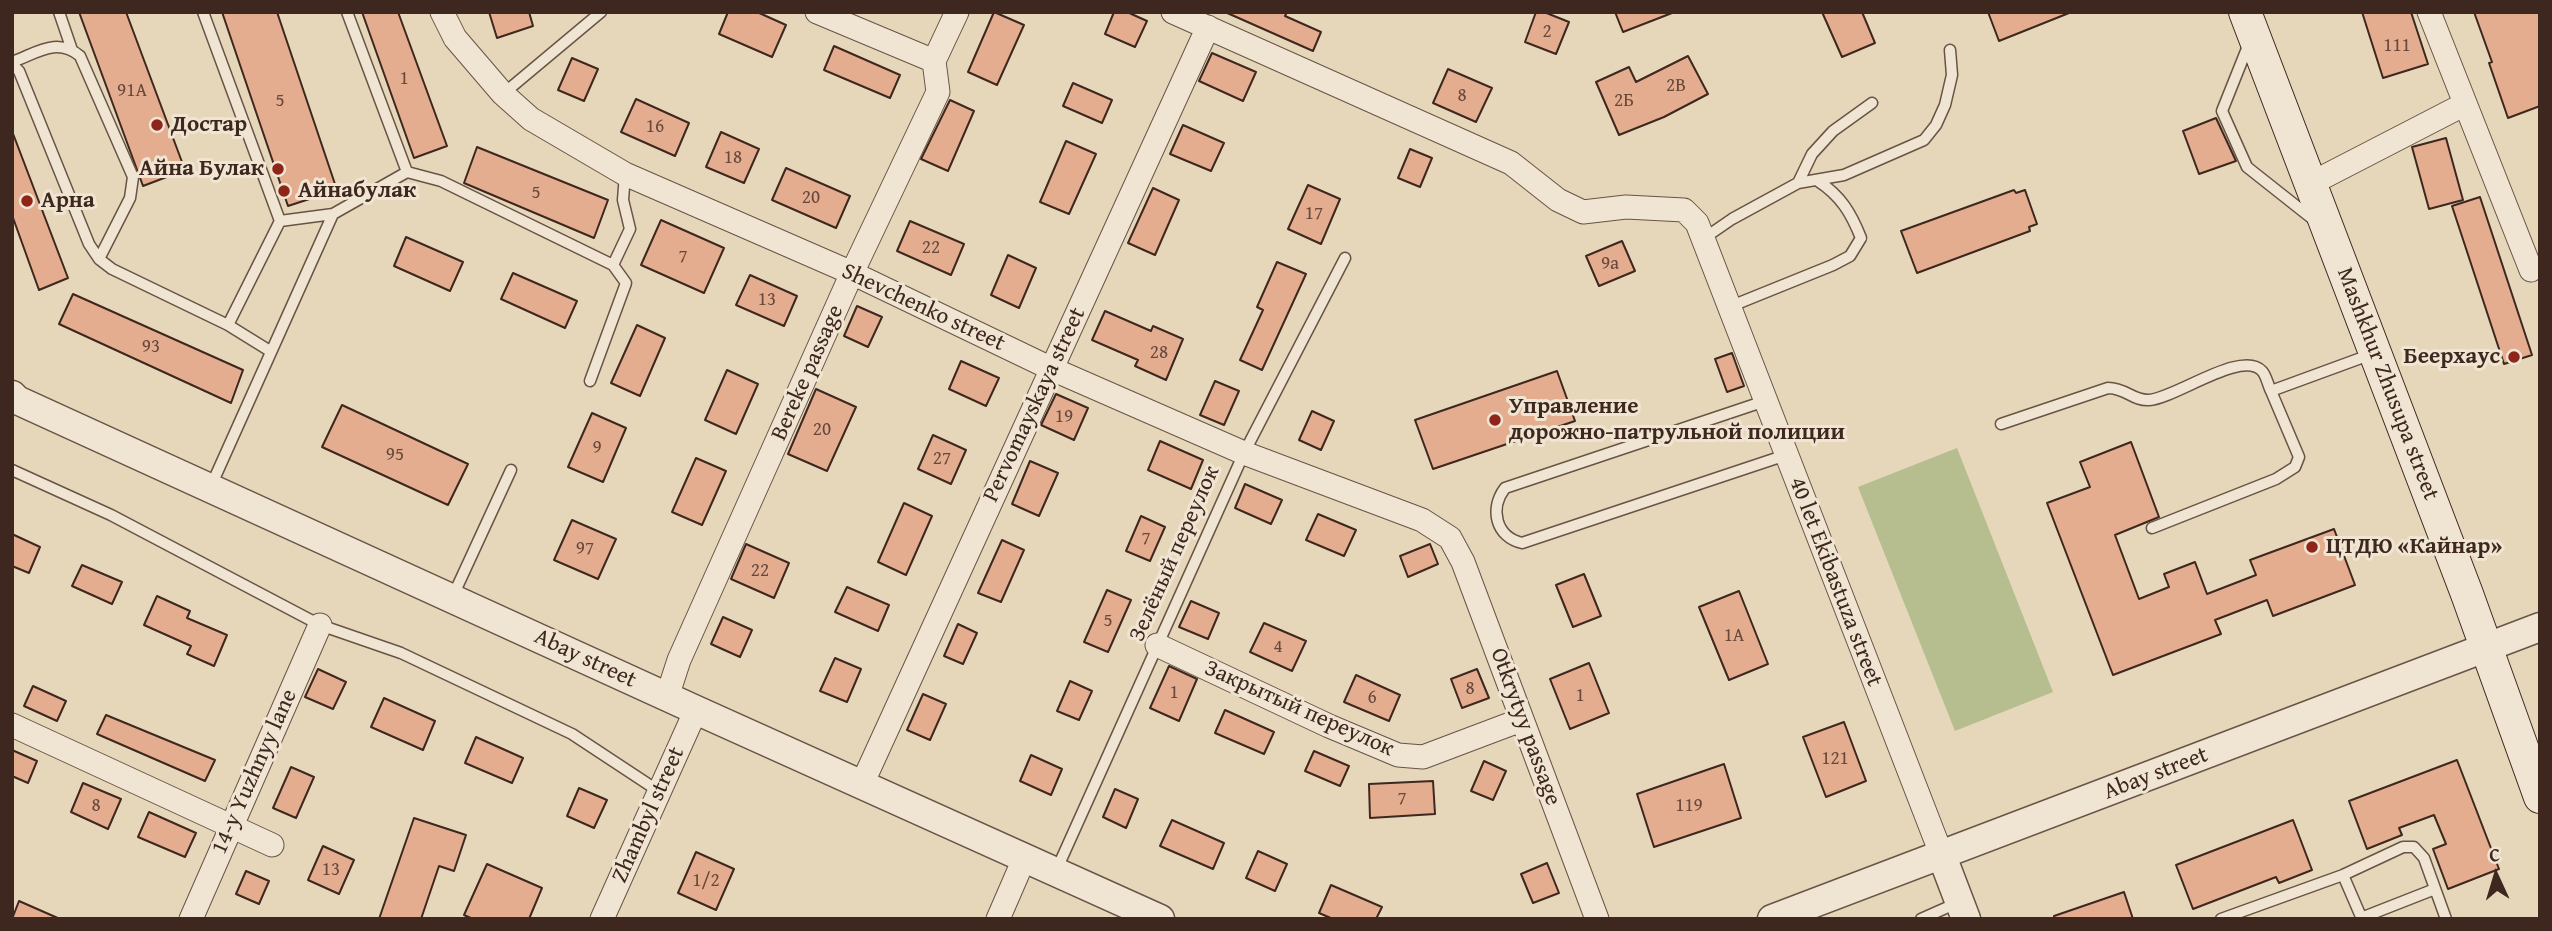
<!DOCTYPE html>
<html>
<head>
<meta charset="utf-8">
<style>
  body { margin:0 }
  #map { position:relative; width:2552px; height:931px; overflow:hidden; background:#e6d7ba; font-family:"Gentium Book Plus",serif }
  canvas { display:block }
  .frame { position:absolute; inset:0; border:14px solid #3e271f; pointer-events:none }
  .north { position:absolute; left:2461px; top:840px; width:70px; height:70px; -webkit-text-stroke:5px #efe5d2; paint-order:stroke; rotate:356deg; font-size:19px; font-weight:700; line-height:28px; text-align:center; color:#3e271f }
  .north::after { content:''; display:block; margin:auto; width:24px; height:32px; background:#3e271f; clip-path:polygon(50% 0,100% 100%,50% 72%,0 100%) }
</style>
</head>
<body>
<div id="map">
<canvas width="2552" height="931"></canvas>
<div class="frame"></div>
<div class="north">С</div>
</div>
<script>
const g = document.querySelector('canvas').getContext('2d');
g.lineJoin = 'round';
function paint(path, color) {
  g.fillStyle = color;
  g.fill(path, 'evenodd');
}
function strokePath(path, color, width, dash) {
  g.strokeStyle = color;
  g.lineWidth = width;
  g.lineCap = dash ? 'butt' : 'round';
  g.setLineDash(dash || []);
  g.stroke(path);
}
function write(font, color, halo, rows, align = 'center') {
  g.font = font + ' "Gentium Book Plus",serif';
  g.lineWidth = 6;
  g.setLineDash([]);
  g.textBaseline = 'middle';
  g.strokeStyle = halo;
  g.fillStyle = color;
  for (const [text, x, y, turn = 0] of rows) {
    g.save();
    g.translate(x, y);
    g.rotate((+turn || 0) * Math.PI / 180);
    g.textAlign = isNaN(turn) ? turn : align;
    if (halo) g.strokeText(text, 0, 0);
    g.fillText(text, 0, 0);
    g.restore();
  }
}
const green = new Path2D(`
  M1957,448L2053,692L1955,731L1858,487Z`);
const building = new Path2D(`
  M79,12H126L185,170L143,186Z
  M222,12H277L337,190L288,206Z
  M362,12H398L447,146L414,158Z
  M489,12H529L533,26L497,38Z
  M728,12H757L786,25L772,57L719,34Z
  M994,12L1024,25L997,85L968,72Z
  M1114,12H1127L1147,21L1135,47L1105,34Z
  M1225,12H1287L1285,16L1321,32L1313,51Z
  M1536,12H1544L1569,22L1556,54L1525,42Z
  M1615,12H1672V13L1623,32Z
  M1822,12H1862L1875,43L1842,57Z
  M1988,12H2069V13L1999,41Z
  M2362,12H2411L2428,64L2383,78Z
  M2474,12H2540V106L2508,118L2489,63L2492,62Z
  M834,46L900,75L890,98L824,70Z
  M1212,53L1256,72L1243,101L1199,81Z
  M1688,56L1708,94L1664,117L1619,135L1596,82L1629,67L1636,82Z
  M572,58L598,69L584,101L558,90Z
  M1448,69L1492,88L1476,122L1433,103Z
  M1073,83L1112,100L1102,123L1063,106Z
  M636,99L689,123L675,156L621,132Z
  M950,100L974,111L948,171L921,159Z
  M2216,118L2236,161L2199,174L2183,131Z
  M1183,125L1224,143L1211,171L1170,154Z
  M12,131L68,278L39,290L12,215Z
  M721,132L759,149L744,183L706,167Z
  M2446,138L2463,200L2429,209L2412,147Z
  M1066,141L1096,154L1069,214L1040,202Z
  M477,147L608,200L594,238L464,183Z
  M1410,149L1432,158L1420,187L1398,178Z
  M786,168L850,196L836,228L772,200Z
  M1308,185L1340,199L1321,244L1288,229Z
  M1153,188L1179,200L1155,255L1128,243Z
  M2014,190L2016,193L2025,190L2037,224L2029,227L2030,231L1917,273L1901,231Z
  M2480,197L2532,355L2504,364L2452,206Z
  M661,220L724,248L704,293L641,265Z
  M910,221L964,244L951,275L897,251Z
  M406,237L463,262L450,291L394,266Z
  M1622,241L1635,271L1599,286L1586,256Z
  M1008,255L1036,268L1019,308L991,295Z
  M1277,262L1306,274L1262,370L1240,360L1263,310L1257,307Z
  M513,273L577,301L565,328L501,299Z
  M750,275L797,296L784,326L736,305Z
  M73,294L243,370L231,403L59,324Z
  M857,306L882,317L868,347L844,336Z
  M1105,311L1151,331L1153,326L1183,339L1166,380L1135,366L1138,360L1092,340Z
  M637,325L665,338L640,396L611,383Z
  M1732,353L1744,386L1727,392L1715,359Z
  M961,361L999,378L986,406L949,389Z
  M727,370L758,384L736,434L705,420Z
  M1557,371L1575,421L1433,469L1415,420Z
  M1215,381L1239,391L1224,425L1200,415Z
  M816,389L856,407L827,471L788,454Z
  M1056,394L1088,408L1074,440L1041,425Z
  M342,405L468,464L448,505L322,447Z
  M1312,411L1334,421L1321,450L1299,440Z
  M592,413L626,428L603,482L568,467Z
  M933,435L966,450L951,484L918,469Z
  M1160,441L1203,460L1191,489L1148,470Z
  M2131,442L2159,517L2115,535L2139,599L2169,587L2164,574L2195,562L2207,594L2256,575L2250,560L2334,529L2355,585L2273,616L2267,600L2215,620L2221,634L2113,675L2047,503L2090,487L2080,462Z
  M696,458L726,471L702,525L672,512Z
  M1030,461L1058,473L1039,516L1012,504Z
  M1245,484L1282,500L1271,524L1235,508Z
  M904,503L932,516L906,575L878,562Z
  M1318,514L1356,530L1344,556L1306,540Z
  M1141,516L1165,527L1150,561L1126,551Z
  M572,520L616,539L598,579L554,560Z
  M12,534L40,547L29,573L12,566Z
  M1002,540L1024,550L1001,602L978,593Z
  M746,544L789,563L774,598L731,579Z
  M1430,544L1438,564L1408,577L1400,556Z
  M82,565L122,582L112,604L72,586Z
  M1584,574L1601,616L1573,627L1556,585Z
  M847,587L889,605L878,631L835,612Z
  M1107,590L1131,600L1108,652L1084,642Z
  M1739,591L1768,664L1729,680L1699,607Z
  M157,596L190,611L187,618L227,635L214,666L187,654L191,646L144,625Z
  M1191,601L1219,613L1208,639L1179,627Z
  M723,617L752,630L740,657L711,644Z
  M1264,623L1306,641L1292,671L1250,652Z
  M958,624L977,633L963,664L944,656Z
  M835,658L861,669L847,702L820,691Z
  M1589,663L1609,713L1570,729L1550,679Z
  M1169,666L1197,679L1179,721L1150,708Z
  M318,669L346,682L333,709L305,697Z
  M1477,669L1489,698L1462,708L1451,679Z
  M1356,675L1400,695L1389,721L1344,702Z
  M1070,681L1092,691L1079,720L1057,711Z
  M33,686L66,701L57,721L24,706Z
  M923,694L946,704L930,740L907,730Z
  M384,698L435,721L423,750L371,727Z
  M1225,710L1274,732L1264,754L1215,733Z
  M106,715L215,760L205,781L97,734Z
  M1844,722L1866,781L1826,797L1803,737Z
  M476,737L523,758L512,783L465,763Z
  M12,750L37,761L28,783L12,776Z
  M1314,751L1349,766L1340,786L1305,771Z
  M1031,755L1062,769L1051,795L1020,781Z
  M2457,760L2499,869L2448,889L2433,849L2446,844L2434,815L2399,828L2402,835L2367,849L2349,801Z
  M1484,761L1506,771L1493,800L1471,791Z
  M1724,764L1741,818L1654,847L1637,794Z
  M291,767L314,777L296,818L273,808Z
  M1433,781L1435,814L1370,818L1369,784Z
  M83,783L121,799L108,829L71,812Z
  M579,788L607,800L594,828L567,816Z
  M1115,789L1138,799L1126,828L1103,817Z
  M149,812L196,833L185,857L138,837Z
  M414,818L466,835L454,871L439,866L421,919H379Z
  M1172,820L1224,843L1213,869L1160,846Z
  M2293,820L2312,870L2279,883L2276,877L2193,909L2176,865Z
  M323,846L354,860L339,894L308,880Z
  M1258,851L1287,864L1275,891L1246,878Z
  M696,852L734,869L716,910L678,893Z
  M1547,863L1559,893L1533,903L1521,874Z
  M487,864L542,888L529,919H473L464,915Z
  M246,871L269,881L259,904L236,894Z
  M1331,885L1382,907L1376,919H1333L1319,913Z
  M2124,892L2133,919H2054V916Z
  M19,901L60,919H12Z`);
const service = new Path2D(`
  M59,12L72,50
  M203,12L280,221
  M347,12L407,172
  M2250,41L2222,111L2247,167L2314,220
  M12,62C37,53 57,37 80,56L133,177L130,198L99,259
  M12,64L19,71L89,244L99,259L112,269L228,325L270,351
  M503,94L601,12
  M1798,183L1812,154L1833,131L1872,103
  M1703,239L1732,219L1798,183L1844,175L1924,140L1936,125L1945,105L1952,75L1950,50
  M1729,307L1833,265L1850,256L1861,238C1851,213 1841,196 1818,181
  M228,325L280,221L333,214
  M590,381L626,283L613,265
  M1765,401L1505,488C1489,509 1496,537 1522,543L1786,455
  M2001,424L2108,388C2126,388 2133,401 2149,400C2176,398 2242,349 2262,371C2266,375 2268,385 2271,391
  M12,470L111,515L320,625L401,653L572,734L660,792
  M211,486L333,214L407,172L441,181L613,265L630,229L623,200L625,174
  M2152,528L2276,479L2295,467L2299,457L2271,391L2372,354
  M452,598L511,470
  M1056,871L1244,453L1345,258
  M2343,875L2362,919
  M2361,918L2435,889
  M1921,919L1957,903
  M2221,919L2343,875L2403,847H2414L2424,858L2446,919`);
const minor = new Path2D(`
  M442,12L455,38L503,94L531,119L625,174L852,273L1052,369L1244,453L1422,520L1450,538L1463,562L1597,919
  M817,12L934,61
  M1173,12L1511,163L1558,200L1583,212L1626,207L1684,210L1697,223L1942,856
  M2429,12L2531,270
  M2310,184L2465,104
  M1157,645L1329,726L1398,755L1423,757L1521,720
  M667,697L679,660L852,273L938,92L934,61L957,12
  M12,725L272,845
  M862,784L1208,27
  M191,919L320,625
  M602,919L696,710
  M998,919L1024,859`);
const tertiary = new Path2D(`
  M12,395L17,400L696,710L1160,919
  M1942,856L1966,919
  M1772,919L2540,627`);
const secondary = new Path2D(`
  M2245,12L2467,594L2540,797`);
const markers = [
  [157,125,7,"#8f2418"],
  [278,169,7,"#8f2418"],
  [284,191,7,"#8f2418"],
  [27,201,7,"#8f2418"],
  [2514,357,7,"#8f2418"],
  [1495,420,7,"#8f2418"],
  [2312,547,7,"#8f2418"]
];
const numberNames = [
  ["2",1547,32],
  ["111",2397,46],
  ["1",404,79],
  ["2В",1676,86],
  ["91А",132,91],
  ["8",1462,96],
  ["5",280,101],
  ["2Б",1624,101],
  ["16",655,127],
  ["18",733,158],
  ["5",536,193],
  ["20",811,198],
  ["17",1314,214],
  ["22",931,248],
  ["7",683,257],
  ["9а",1610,264],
  ["13",767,300],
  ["93",151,347],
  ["28",1159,353],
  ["19",1064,417],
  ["20",822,430],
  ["9",597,448],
  ["95",395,455],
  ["27",942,459],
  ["7",1146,539],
  ["97",585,549],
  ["22",760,571],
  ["5",1108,621],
  ["1А",1734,636],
  ["4",1278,647],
  ["8",1470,689],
  ["1",1174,693],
  ["1",1580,696],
  ["6",1372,698],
  ["121",1835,759],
  ["7",1402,799],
  ["8",96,806],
  ["119",1689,806],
  ["13",331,870],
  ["1/2",706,881]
];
const poiNames = [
  ["Достар",171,125],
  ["Айна Булак",264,169,"right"],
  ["Айнабулак",298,191],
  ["Арна",41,201],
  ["Беерхаус",2500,357,"right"],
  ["Управление",1509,407],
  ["дорожно-патрульной полиции",1509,433],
  ["ЦТДЮ «Кайнар»",2326,547]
];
const streetNames = [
  ["Shevchenko street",923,308,25],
  ["Bereke passage",808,373,-66],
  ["Mashkhur Zhusupa street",2387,384,69],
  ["Pervomayskaya street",1035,405,-65],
  ["Зелёный переулок",1175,554,-66],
  ["40 let Ekibastuza street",1835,582,69],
  ["Abay street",585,659,25],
  ["Закрытый переулок",1299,709,24],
  ["Otkrytyy passage",1525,727,70],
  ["14-y Yuzhnyy lane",255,772,-66],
  ["Abay street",2156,774,-21],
  ["Zhambyl street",649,815,-66]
];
paint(green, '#b6be8f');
paint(building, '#e4ad8f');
strokePath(building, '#3e271f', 2);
strokePath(service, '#685346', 13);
strokePath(minor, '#685346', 25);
strokePath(tertiary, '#685346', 31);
strokePath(secondary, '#3e271f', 34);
strokePath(service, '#efe5d2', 10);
strokePath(minor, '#efe5d2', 23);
strokePath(tertiary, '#efe5d2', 28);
strokePath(secondary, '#efe5d2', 32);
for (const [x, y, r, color] of markers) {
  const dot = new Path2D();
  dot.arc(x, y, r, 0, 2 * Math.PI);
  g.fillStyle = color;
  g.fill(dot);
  strokePath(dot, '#efe5d2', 2.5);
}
write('19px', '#68483b', null, numberNames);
write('bold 23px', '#3e271f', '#efe5d2', poiNames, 'left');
write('23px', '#3e271f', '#efe5d2', streetNames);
</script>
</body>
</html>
